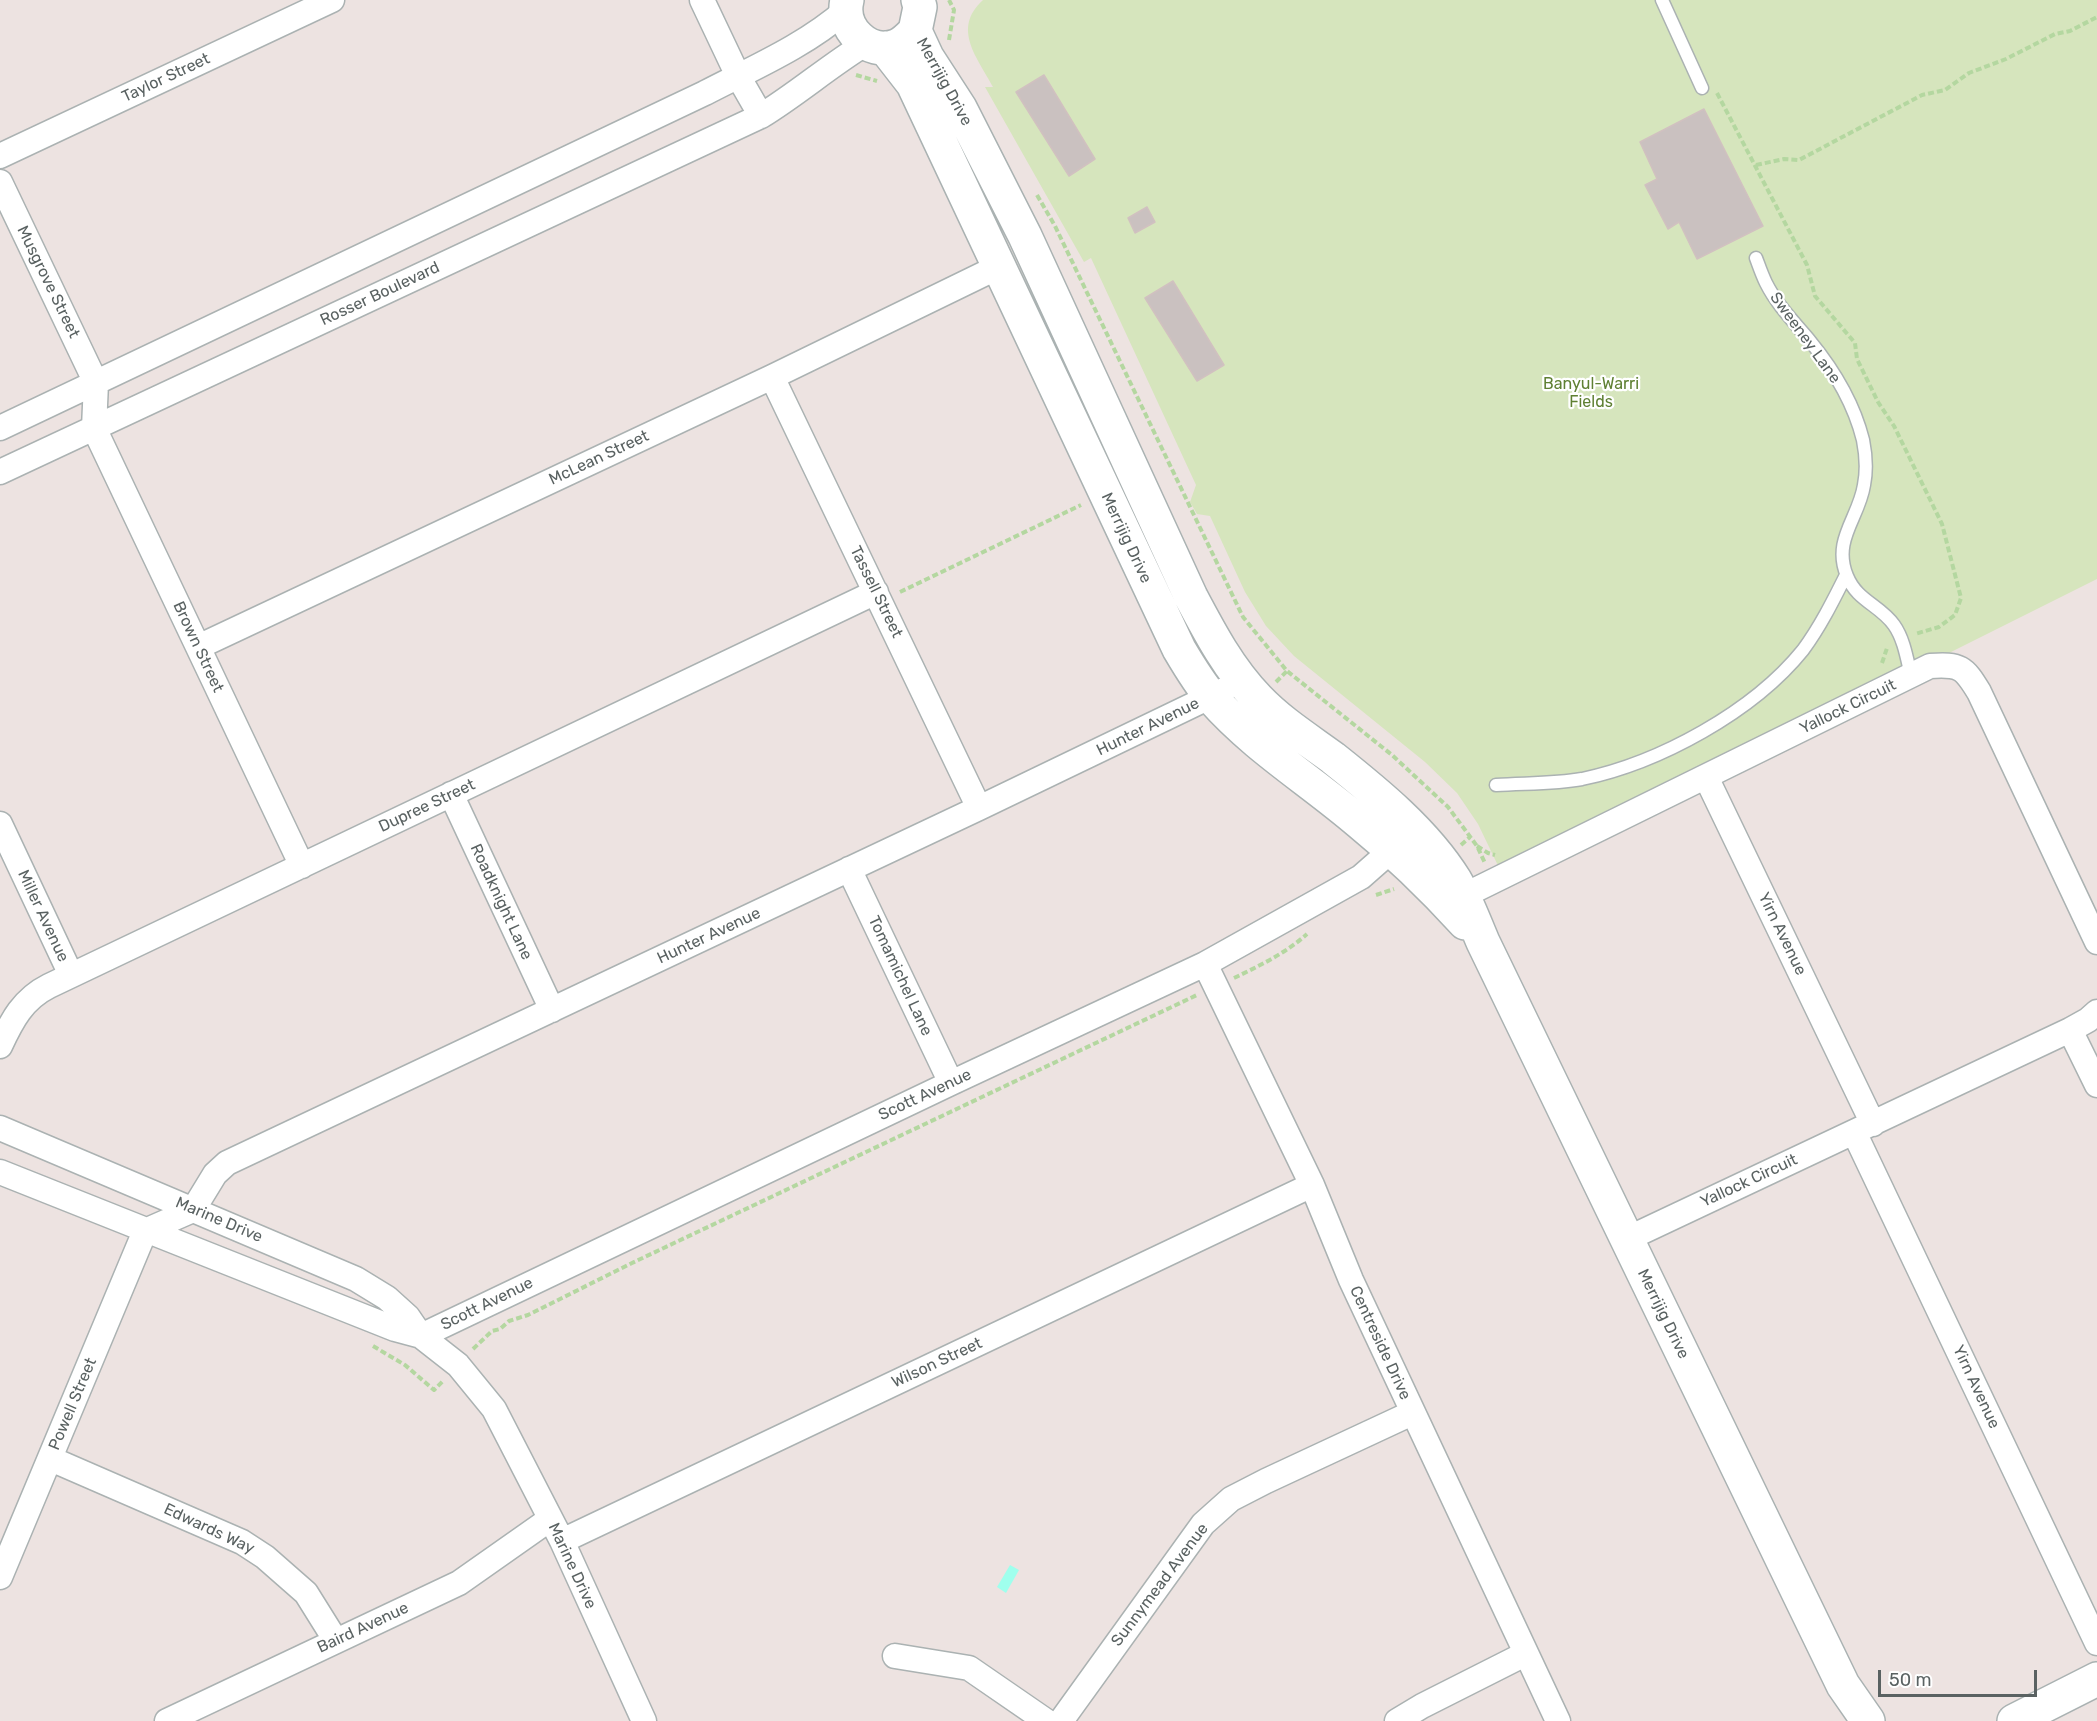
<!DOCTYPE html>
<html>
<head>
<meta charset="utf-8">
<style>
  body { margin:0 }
  #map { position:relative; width:2097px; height:1721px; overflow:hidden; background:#ede3e1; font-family:Rubik,sans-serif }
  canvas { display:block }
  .scale { position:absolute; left:1878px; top:1670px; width:159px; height:27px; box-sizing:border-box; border:3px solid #5a6262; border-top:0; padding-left:8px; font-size:18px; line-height:21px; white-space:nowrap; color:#5a6262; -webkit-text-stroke:4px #fff; paint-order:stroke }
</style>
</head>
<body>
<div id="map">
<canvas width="2097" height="1721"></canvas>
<div class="scale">50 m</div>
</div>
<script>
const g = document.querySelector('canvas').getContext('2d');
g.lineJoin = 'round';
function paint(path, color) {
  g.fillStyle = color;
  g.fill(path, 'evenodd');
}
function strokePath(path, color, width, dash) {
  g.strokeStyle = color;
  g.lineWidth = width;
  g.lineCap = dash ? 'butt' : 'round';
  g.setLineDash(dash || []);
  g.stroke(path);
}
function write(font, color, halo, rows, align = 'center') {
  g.font = font + ' Rubik,sans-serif';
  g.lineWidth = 4.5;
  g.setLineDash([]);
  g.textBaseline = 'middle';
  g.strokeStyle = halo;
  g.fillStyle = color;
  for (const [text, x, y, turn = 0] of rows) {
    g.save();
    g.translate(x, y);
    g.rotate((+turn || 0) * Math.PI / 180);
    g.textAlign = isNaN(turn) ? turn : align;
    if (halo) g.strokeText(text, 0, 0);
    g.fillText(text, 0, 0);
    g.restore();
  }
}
const green = new Path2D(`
  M983,0H2097V579L1503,876L1478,824L1457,793L1425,762L1294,656L1266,626L1245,592L1210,516L1197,514L1190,502L1196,485L1091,258L1084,262L985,87H993C978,58 951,29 983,0Z`);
const water = new Path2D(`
  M1010,1565L1019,1570L1006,1593L997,1587Z`);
const building = new Path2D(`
  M1044,75L1095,159L1069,176L1016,92Z
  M1704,109L1763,226L1697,259L1679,222L1668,229L1645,185L1657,179L1640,142Z
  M1147,207L1155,222L1135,233L1128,218Z
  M1173,281L1224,365L1197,381L1145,298Z`);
const path = new Path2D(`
  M949,40L954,10L949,0
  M856,75L877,81
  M1717,93L1807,265L1815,296L1855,343L1857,359L1878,402L1894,426L1942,524L1961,598L1955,615L1939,627L1915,634
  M1756,165L1784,159L1799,160L1922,95L1945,90L1969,73L2006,59L2055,34L2070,31L2097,17
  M1037,195L1055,226L1243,617L1287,671L1392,755L1448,807L1477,846L1485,863
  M900,592L1081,505
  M1882,663L1887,648
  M1276,682L1287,671
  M1461,845L1470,837
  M1477,846L1488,853L1495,855
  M1376,895L1394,889
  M1234,978C1259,966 1286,953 1307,934
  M373,1346L405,1365L434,1390L443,1381
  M473,1349L492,1331L500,1329L509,1321L528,1315L632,1263L1197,995`);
const lane = new Path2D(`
  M1662,0L1702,88
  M1756,258C1759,266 1762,275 1766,283C1777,305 1794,322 1810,341C1833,369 1854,404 1863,440C1866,455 1867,470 1864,485C1859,518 1832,540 1847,576C1857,601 1880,605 1894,625C1904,639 1907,659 1911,676
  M1496,785C1524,783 1554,784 1582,779C1659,763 1753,712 1803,650C1820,627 1833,601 1846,575`);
const street = new Path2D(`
  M702,0L738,76L761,116
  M0,156L332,0
  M0,182L96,383L94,428L302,866
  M772,377L979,808
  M0,428L705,93C753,68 805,46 846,10
  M0,472L761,116C797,94 829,66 865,44
  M198,647L772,377L998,267
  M1706,777L1873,1124
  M451,794L552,1010
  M0,824L71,975
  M849,869L951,1083
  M1463,896L1930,666C1960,664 1964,667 1979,692L2097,942
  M1205,964L1312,1185L1351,1280L1558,1721
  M2070,1030L2097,1085
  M0,1046C12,1020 23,999 49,986L876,592
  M0,1128L356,1279L387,1298L408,1317L421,1336L458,1365L494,1409L562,1541L644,1721
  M1854,1132L2097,1643
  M0,1172L395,1329L421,1336
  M1627,1239L2070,1030L2088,1020L2097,1012
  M421,1336L951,1083L1205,964L1361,877L1403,840
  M51,1459L242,1542L265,1557L306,1593L336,1641
  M562,1541L1312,1185
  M0,1577L145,1231L193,1210L215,1174L227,1163L979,808L1224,690
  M895,1656L969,1668L1046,1721
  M167,1721L459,1583L550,1519
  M1061,1721L1203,1524L1231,1499L1266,1481L1412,1413
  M1397,1721L1422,1706L1525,1654`);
const secondary = new Path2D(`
  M847,0C840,28 868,56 896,46C904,43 910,36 915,31L920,7L918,0
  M915,31L927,57L960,108L1025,236L1191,597C1210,633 1229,669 1258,699C1280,722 1307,739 1333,758C1377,793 1425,832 1455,880C1466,899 1474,921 1483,942L1843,1685L1868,1721
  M885,48L913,84L1179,649C1189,666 1199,683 1212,698C1255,747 1310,780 1359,822C1397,853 1432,887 1465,923
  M2014,1721L2097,1679`);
const streetNames = [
  ["Taylor Street",166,78,-25],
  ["Merrijig Drive",944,82,61],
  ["Musgrove Street",48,282,64],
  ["Rosser Boulevard",380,294,-25],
  ["Sweeney Lane",1805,338,54],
  ["McLean Street",599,458,-25],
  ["Merrijig Drive",1126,538,65],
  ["Tassell Street",876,592,64],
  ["Brown Street",198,647,65],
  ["Yallock Circuit",1848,707,-26],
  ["Hunter Avenue",1148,727,-26],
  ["Dupree Street",427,806,-25],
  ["Roadknight Lane",501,902,65],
  ["Miller Avenue",43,916,65],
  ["Yirn Avenue",1782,934,64],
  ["Hunter Avenue",709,936,-25],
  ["Tomamichel Lane",900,976,65],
  ["Scott Avenue",925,1095,-25],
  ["Yallock Circuit",1749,1181,-25],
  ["Marine Drive",219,1220,23],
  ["Scott Avenue",487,1304,-26],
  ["Merrijig Drive",1663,1314,64],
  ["Centreside Drive",1380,1343,65],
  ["Wilson Street",937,1363,-25],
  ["Yirn Avenue",1976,1387,65],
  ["Powell Street",73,1404,-67],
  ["Edwards Way",209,1529,25],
  ["Marine Drive",572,1566,65],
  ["Sunnymead Avenue",1160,1585,-53],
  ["Baird Avenue",363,1628,-25]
];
const parkNames = [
  ["Banyul-Warri",1591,384],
  ["Fields",1591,402]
];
paint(green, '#d6e5bd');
paint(water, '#9fffed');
paint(building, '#cac1c0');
strokePath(building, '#d1c1c0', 1.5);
strokePath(lane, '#abb2b2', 15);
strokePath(street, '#abb2b2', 27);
strokePath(secondary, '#aab2b2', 36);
strokePath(path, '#b4d7a0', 4, [6, 3]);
strokePath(lane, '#fff', 12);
strokePath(street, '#fff', 24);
strokePath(secondary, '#fff', 33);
write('16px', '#5a6262', '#fff', streetNames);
write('16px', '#5f8033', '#fff', parkNames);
</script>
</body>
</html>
